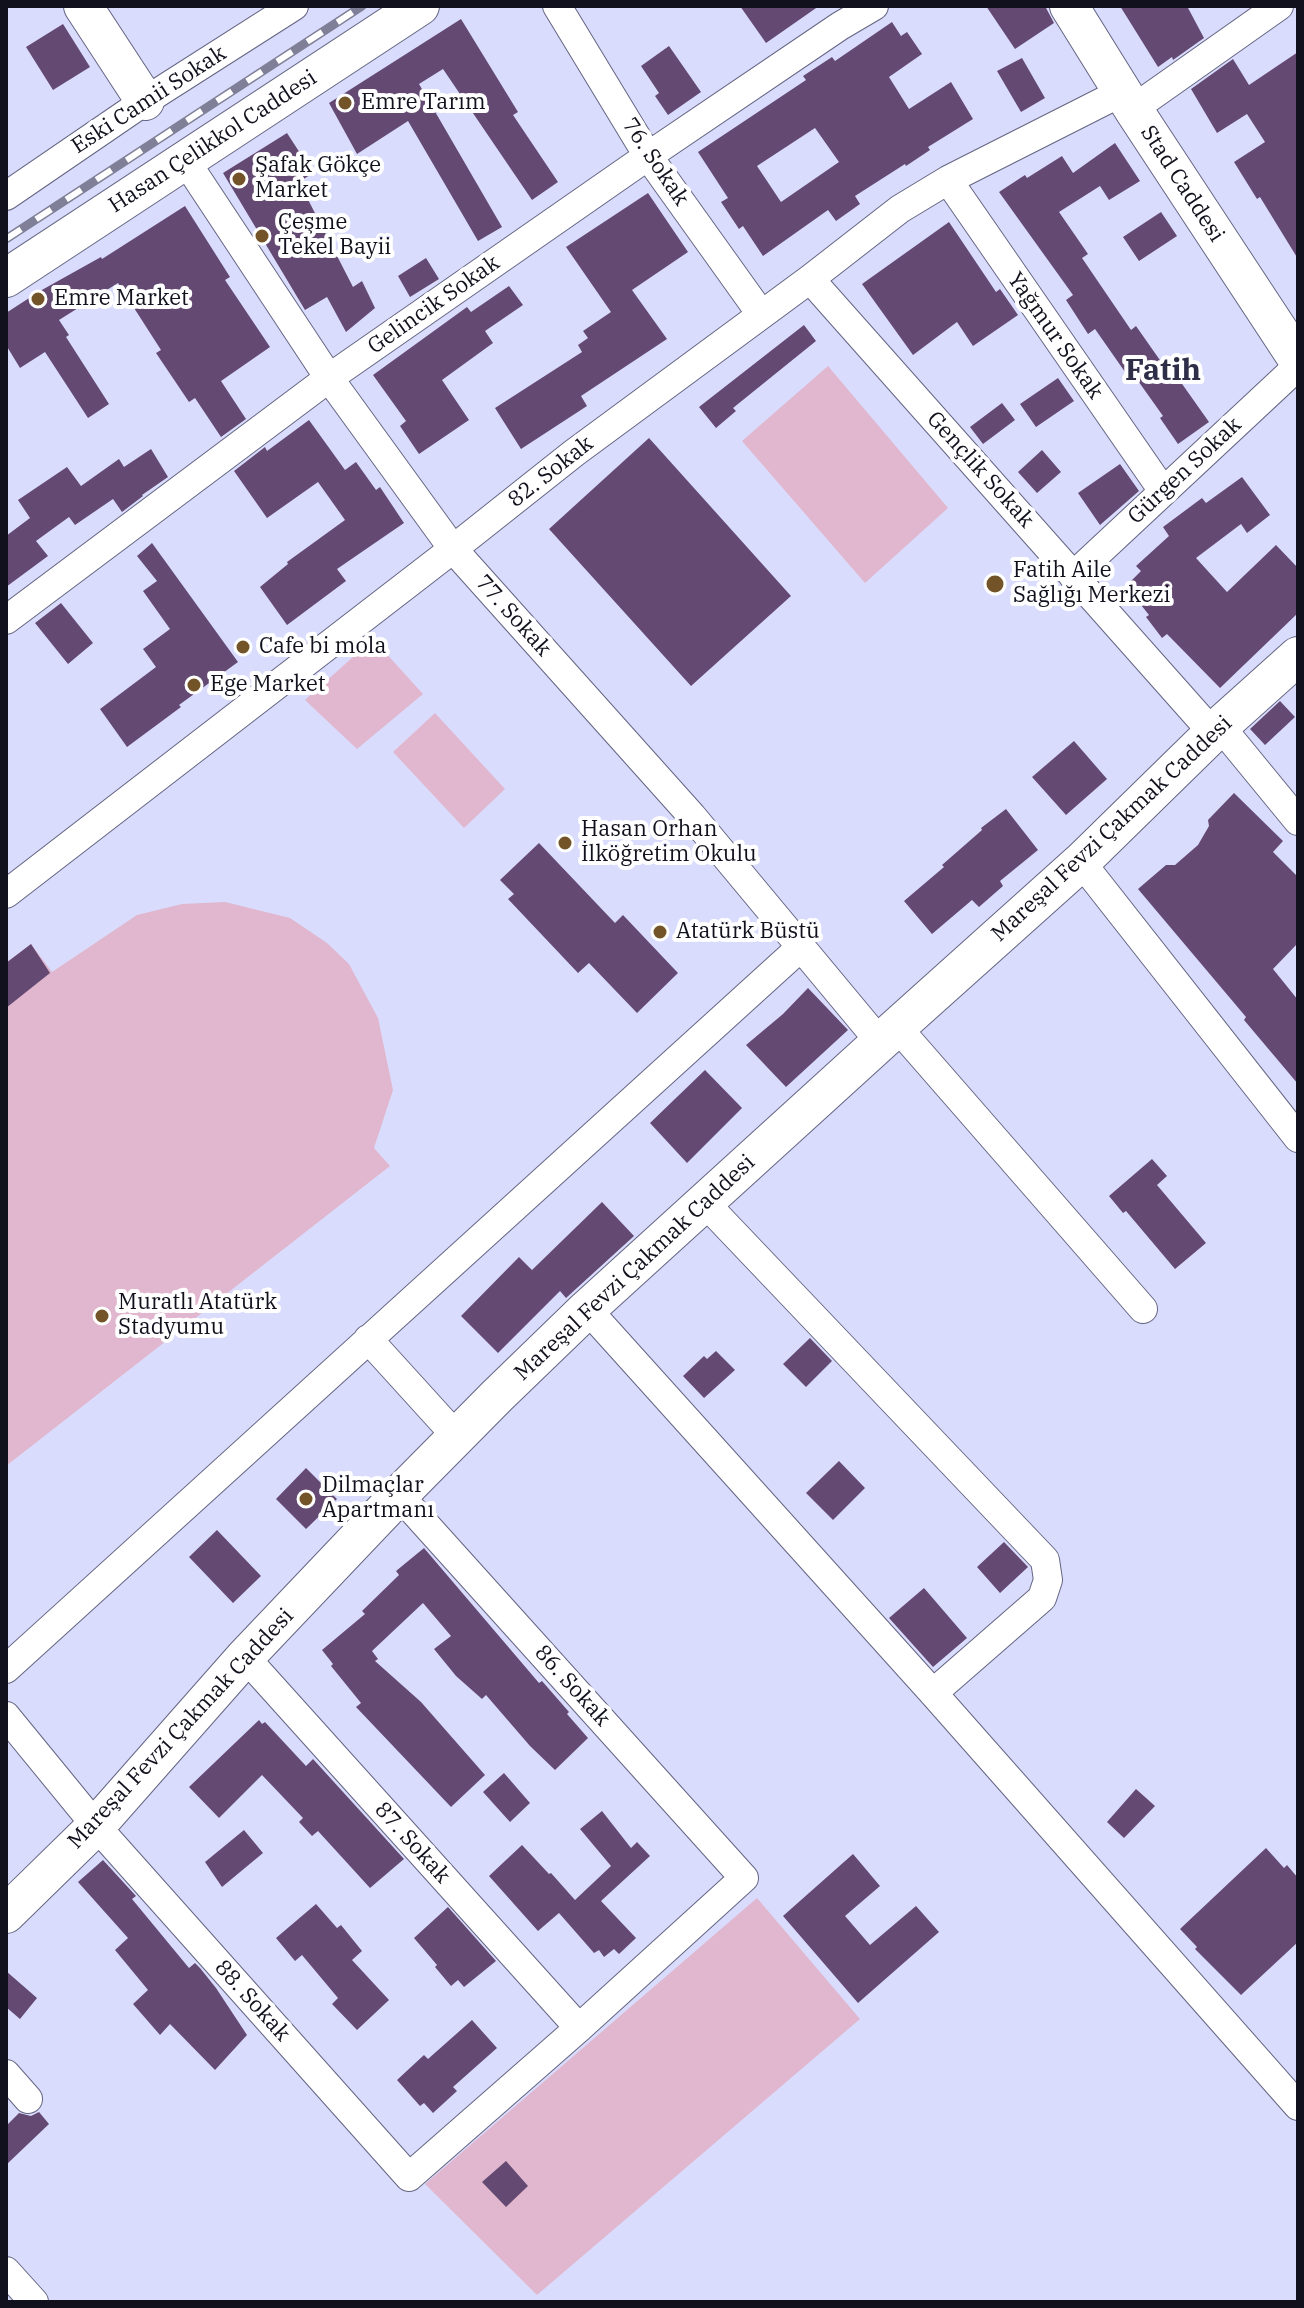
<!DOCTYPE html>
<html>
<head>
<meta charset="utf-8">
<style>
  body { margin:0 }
  #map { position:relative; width:1304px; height:2308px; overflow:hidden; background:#dadcfd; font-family:"IBM Plex Serif",serif }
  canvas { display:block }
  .frame { position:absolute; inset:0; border:8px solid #10111c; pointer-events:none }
</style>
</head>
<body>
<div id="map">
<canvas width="1304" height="2308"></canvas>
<div class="frame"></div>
</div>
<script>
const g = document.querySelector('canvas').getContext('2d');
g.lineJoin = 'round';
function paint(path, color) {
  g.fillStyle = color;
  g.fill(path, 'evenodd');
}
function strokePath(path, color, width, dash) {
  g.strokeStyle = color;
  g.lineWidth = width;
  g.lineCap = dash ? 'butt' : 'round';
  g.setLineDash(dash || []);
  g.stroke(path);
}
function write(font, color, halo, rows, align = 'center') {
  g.font = font + ' "IBM Plex Serif",serif';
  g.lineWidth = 8;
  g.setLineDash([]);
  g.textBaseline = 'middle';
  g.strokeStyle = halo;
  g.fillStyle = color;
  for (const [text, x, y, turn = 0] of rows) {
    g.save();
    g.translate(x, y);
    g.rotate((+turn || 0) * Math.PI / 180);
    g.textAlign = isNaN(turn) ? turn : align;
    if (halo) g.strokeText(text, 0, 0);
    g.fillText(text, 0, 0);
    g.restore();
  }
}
const green = new Path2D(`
  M828,366L948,508L865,583L742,441Z
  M373,639L423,694L357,749L305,700Z
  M435,713L505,789L464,828L393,752Z
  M225,902L290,918L327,943L349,964L378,1018L393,1090L374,1148L390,1166L6,1466V963L31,944L52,972L137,915L182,904Z
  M757,1898L860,2019L537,2295L425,2184Z`);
const building = new Path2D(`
  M740,6H819L766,43Z
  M986,6H1045L1054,23L1015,49Z
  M1120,6H1187L1204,38L1173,60L1172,57L1158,67Z
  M461,19L518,112L513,115L558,182L532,200L443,69L419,84L502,227L478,241L408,121L357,154L329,103Z
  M892,22L901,36L907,32L922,54L889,77L909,109L951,82L973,119L928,147L930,150L906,166L905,164L855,196L860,204L836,221L828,210L763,256L743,226L739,229L721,202L728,198L698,152L806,80L803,76L832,57L835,61ZM815,128L839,162L781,202L757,166Z
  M63,24L90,67L53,90L26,47Z
  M669,46L701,92L668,115L655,96L659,93L641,66Z
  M1298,52V259L1260,197L1257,199L1234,162L1265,142L1247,114L1217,133L1191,89L1233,59L1249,85Z
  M1022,58L1045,98L1021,112L997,71Z
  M287,133L313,173L299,182L353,287L362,281L375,308L346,332L327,297L305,310L223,173Z
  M1115,143L1140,181L1109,200L1100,186L1059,212L1088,254L1082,258L1131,330L1136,326L1176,383L1180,381L1209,422L1178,444L1160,418L1163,416L1136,378L1132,382L1095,329L1088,334L1066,300L1073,295L999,192L1025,175L1027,178L1062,156L1073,173Z
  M648,193L688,252L632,290L667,339L581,396L587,406L521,449L495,408L582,352L578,345L588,338L583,331L611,312L566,247Z
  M185,206L230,277L225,280L270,347L221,381L246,419L221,437L195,398L189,402L156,353L161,350L118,283L59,320L69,335L66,337L109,404L88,418L45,352L20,368L6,345V313L40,291L101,257L102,259Z
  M1161,212L1177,236L1139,261L1123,237Z
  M949,222L996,292L1000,289L1018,315L973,346L957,322L913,355L862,284Z
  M426,258L439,279L410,297L398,276Z
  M509,286L523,305L485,331L493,343L442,380L469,420L419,454L400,426L406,421L373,375L467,307L471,312Z
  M804,325L816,341L733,408L736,411L716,428L699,407Z
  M1058,378L1074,401L1036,427L1020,404Z
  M1002,403L1015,420L983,444L970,427Z
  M309,420L345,470L356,462L376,490L380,487L404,523L337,569L346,581L287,625L260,587L288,564L287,562L345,520L318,482L267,518L234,471L265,447L267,451Z
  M649,438L791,596L691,686L549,529Z
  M151,449L168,477L142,495L143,496L122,512L113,499L75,525L69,517L36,541L48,556L6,587V536L30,518L18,500L67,467L81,486L119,459L124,467Z
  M1042,450L1061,472L1037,493L1018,472Z
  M1120,464L1139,491L1100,525L1078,493Z
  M1242,477L1270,515L1247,533L1241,524L1196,558L1227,592L1276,545L1298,568V613L1220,688L1167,634L1162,638L1146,617L1149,615L1129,590L1134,585L1131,581L1141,571L1136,566L1169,536L1163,527L1202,498L1206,503Z
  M152,543L238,662L179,705L181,707L127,747L100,709L156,667L143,649L170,629L143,591L157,581L137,556Z
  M61,603L93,643L68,664L35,623Z
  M1280,701L1295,717L1265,745L1250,729Z
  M1074,741L1107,779L1066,815L1032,777Z
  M1234,793L1283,841L1273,852L1298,877V943L1273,969L1298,1000V1084L1244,1020L1246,1017L1138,889L1166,865H1175L1198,845L1209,826L1208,820Z
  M1006,809L1038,850L1000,881L1003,886L979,907L972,900L932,934L904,901L944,867L942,865L982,830L981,828Z
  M539,843L615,923L623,915L678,973L637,1013L589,963L578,973L508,899L514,894L500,880Z
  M31,944L50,973L6,1008V963Z
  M808,988L848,1030L786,1087L746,1045L783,1014Z
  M705,1070L742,1108L687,1163L650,1123Z
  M1152,1159L1167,1176L1157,1185L1206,1243L1175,1269L1126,1211L1123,1213L1109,1196Z
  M602,1202L634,1236L566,1298L560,1291L498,1353L461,1316L519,1257L532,1270Z
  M810,1338L832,1361L806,1387L783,1364Z
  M716,1351L735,1370L704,1398L683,1376L704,1356L707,1359Z
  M839,1461L865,1488L833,1520L806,1493Z
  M306,1468L337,1499L306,1529L276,1499Z
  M217,1530L261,1576L233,1603L189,1557Z
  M1004,1542L1028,1567L1000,1593L977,1567Z
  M424,1548L539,1683L542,1681L569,1712L567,1714L588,1738L555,1770L530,1746L486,1695L482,1699L456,1676L434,1649L451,1636L423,1603L372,1651L378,1659L375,1661L421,1702L485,1775L451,1807L356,1707L361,1703L331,1666L333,1664L322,1650L365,1614L362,1611L399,1575L396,1571Z
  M924,1588L967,1638L933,1667L889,1618Z
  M259,1720L262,1724L265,1722L306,1766L313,1759L404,1859L370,1888L318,1831L312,1836L299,1822L303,1818L262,1775L219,1818L189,1787Z
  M504,1773L530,1803L510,1822L483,1792Z
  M1136,1789L1155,1806L1124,1838L1107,1822Z
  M602,1811L631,1848L637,1842L650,1856L601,1901L636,1938L619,1954L614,1949L604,1957L599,1950L594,1953L559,1913L538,1931L489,1876L522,1845L549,1874L551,1873L575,1900L611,1866L580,1829Z
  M244,1830L263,1853L222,1887L205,1862Z
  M1266,1848L1284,1868L1287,1865L1298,1878V1942L1241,1995L1195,1949L1197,1947L1180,1929Z
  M853,1854L880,1886L845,1916L870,1945L916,1906L939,1932L858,2003L783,1916Z
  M103,1860L136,1896L132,1899L189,1968L195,1963L200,1968L216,1988L247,2035L215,2070L170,2024L160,2035L133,2004L148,1990L115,1950L128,1938L78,1882Z
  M316,1904L337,1928L341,1925L362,1951L352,1960L389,2000L357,2030L332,2004L338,1998L302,1955L295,1961L276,1938Z
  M448,1907L496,1961L464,1987L458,1980L451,1986L435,1967L437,1965L414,1938Z
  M6,1971L37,1998L20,2019L6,2007Z
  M472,2020L497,2048L453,2087L457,2091L433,2113L424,2103L420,2106L397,2080L424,2055L428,2059Z
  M39,2112L49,2124L6,2165V2126L19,2113L31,2116Z
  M506,2161L528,2186L506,2207L482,2182Z`);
const street = new Path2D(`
  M557,6L648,156L761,314
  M1133,109L1279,6
  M185,160L329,378L453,549L692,816L880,1042
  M948,180L1163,491
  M6,196L145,101L294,6
  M810,279L1213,733
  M1073,576L1298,366
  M6,620L329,378L648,156L840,26L874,6
  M1220,726L1298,821
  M1081,862L1298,1138
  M6,894L453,549L574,453L810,279L900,209L948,180L1122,92
  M897,1027L1143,1309
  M705,1203L1045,1560L1048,1580L1042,1598L933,1693
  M587,1309L933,1693L1298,2106
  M368,1339L457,1437
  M245,1657L579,2028
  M6,1669L801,947
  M6,1716L96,1826L409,2177L579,2028L744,1878L399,1495
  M6,2074L28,2099
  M6,2271L34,2302`);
const secondary = new Path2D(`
  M83,6L145,101
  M1069,6L1133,109L1298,360
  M6,278L420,6
  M6,1914L96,1826L245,1657L399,1495L497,1396L587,1309L897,1027L1081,862L1220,726L1298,656`);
const rail = new Path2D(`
  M6,239L362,6`);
const markers = [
  [345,103,8,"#725428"],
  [239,179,8,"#725428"],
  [262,236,8,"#725428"],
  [38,299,8,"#725428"],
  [995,584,10,"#725428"],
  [243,647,8,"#725428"],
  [194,685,8,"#725428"],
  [565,843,8,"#725428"],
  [660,932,8,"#725428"],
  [102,1316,8,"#725428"],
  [306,1499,8,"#725428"]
];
const streetNames = [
  ["Eski Camii Sokak",149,100,-33],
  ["Hasan Çelikkol Caddesi",213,142,-33],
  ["76. Sokak",655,162,56],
  ["Stad Caddesi",1182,184,57],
  ["Gelincik Sokak",434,305,-35],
  ["Yağmur Sokak",1055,336,55],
  ["Gençlik Sokak",980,470,48],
  ["Gürgen Sokak",1185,471,-43],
  ["82. Sokak",551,472,-38],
  ["77. Sokak",513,616,48],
  ["Mareşal Fevzi Çakmak Caddesi",1112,829,-43],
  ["Mareşal Fevzi Çakmak Caddesi",635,1268,-43],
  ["86. Sokak",572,1686,48],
  ["Mareşal Fevzi Çakmak Caddesi",181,1729,-47],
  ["87. Sokak",412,1843,48],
  ["88. Sokak",252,2001,48]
];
const poiNames = [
  ["Emre Tarım",361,103],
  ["Şafak Gökçe",255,166],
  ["Market",255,191],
  ["Çeşme",278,223],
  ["Tekel Bayii",278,248],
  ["Emre Market",54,299],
  ["Fatih Aile",1013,571],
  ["Sağlığı Merkezi",1013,596],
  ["Cafe bi mola",259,647],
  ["Ege Market",210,685],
  ["Hasan Orhan",581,830],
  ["İlköğretim Okulu",581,855],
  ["Atatürk Büstü",676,932],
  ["Muratlı Atatürk",118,1303],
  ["Stadyumu",118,1328],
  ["Dilmaçlar",322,1486],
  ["Apartmanı",322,1511]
];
const districtNames = [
  ["Fatih",1163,371]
];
paint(green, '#e0b7ce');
paint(building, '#644a72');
strokePath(street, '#646582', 30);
strokePath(secondary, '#646582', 40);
strokePath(street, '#fff', 28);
strokePath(secondary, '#fff', 38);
strokePath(rail, '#7f8097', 9);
strokePath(rail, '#fff', 6, [18]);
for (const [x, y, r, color] of markers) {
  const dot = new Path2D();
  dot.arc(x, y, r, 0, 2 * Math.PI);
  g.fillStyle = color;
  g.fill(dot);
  strokePath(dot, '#fff', 3);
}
write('22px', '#10111c', '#fff', streetNames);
write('22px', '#10111c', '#fff', poiNames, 'left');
write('bold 30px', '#2e2e48', '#fff', districtNames);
</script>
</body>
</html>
